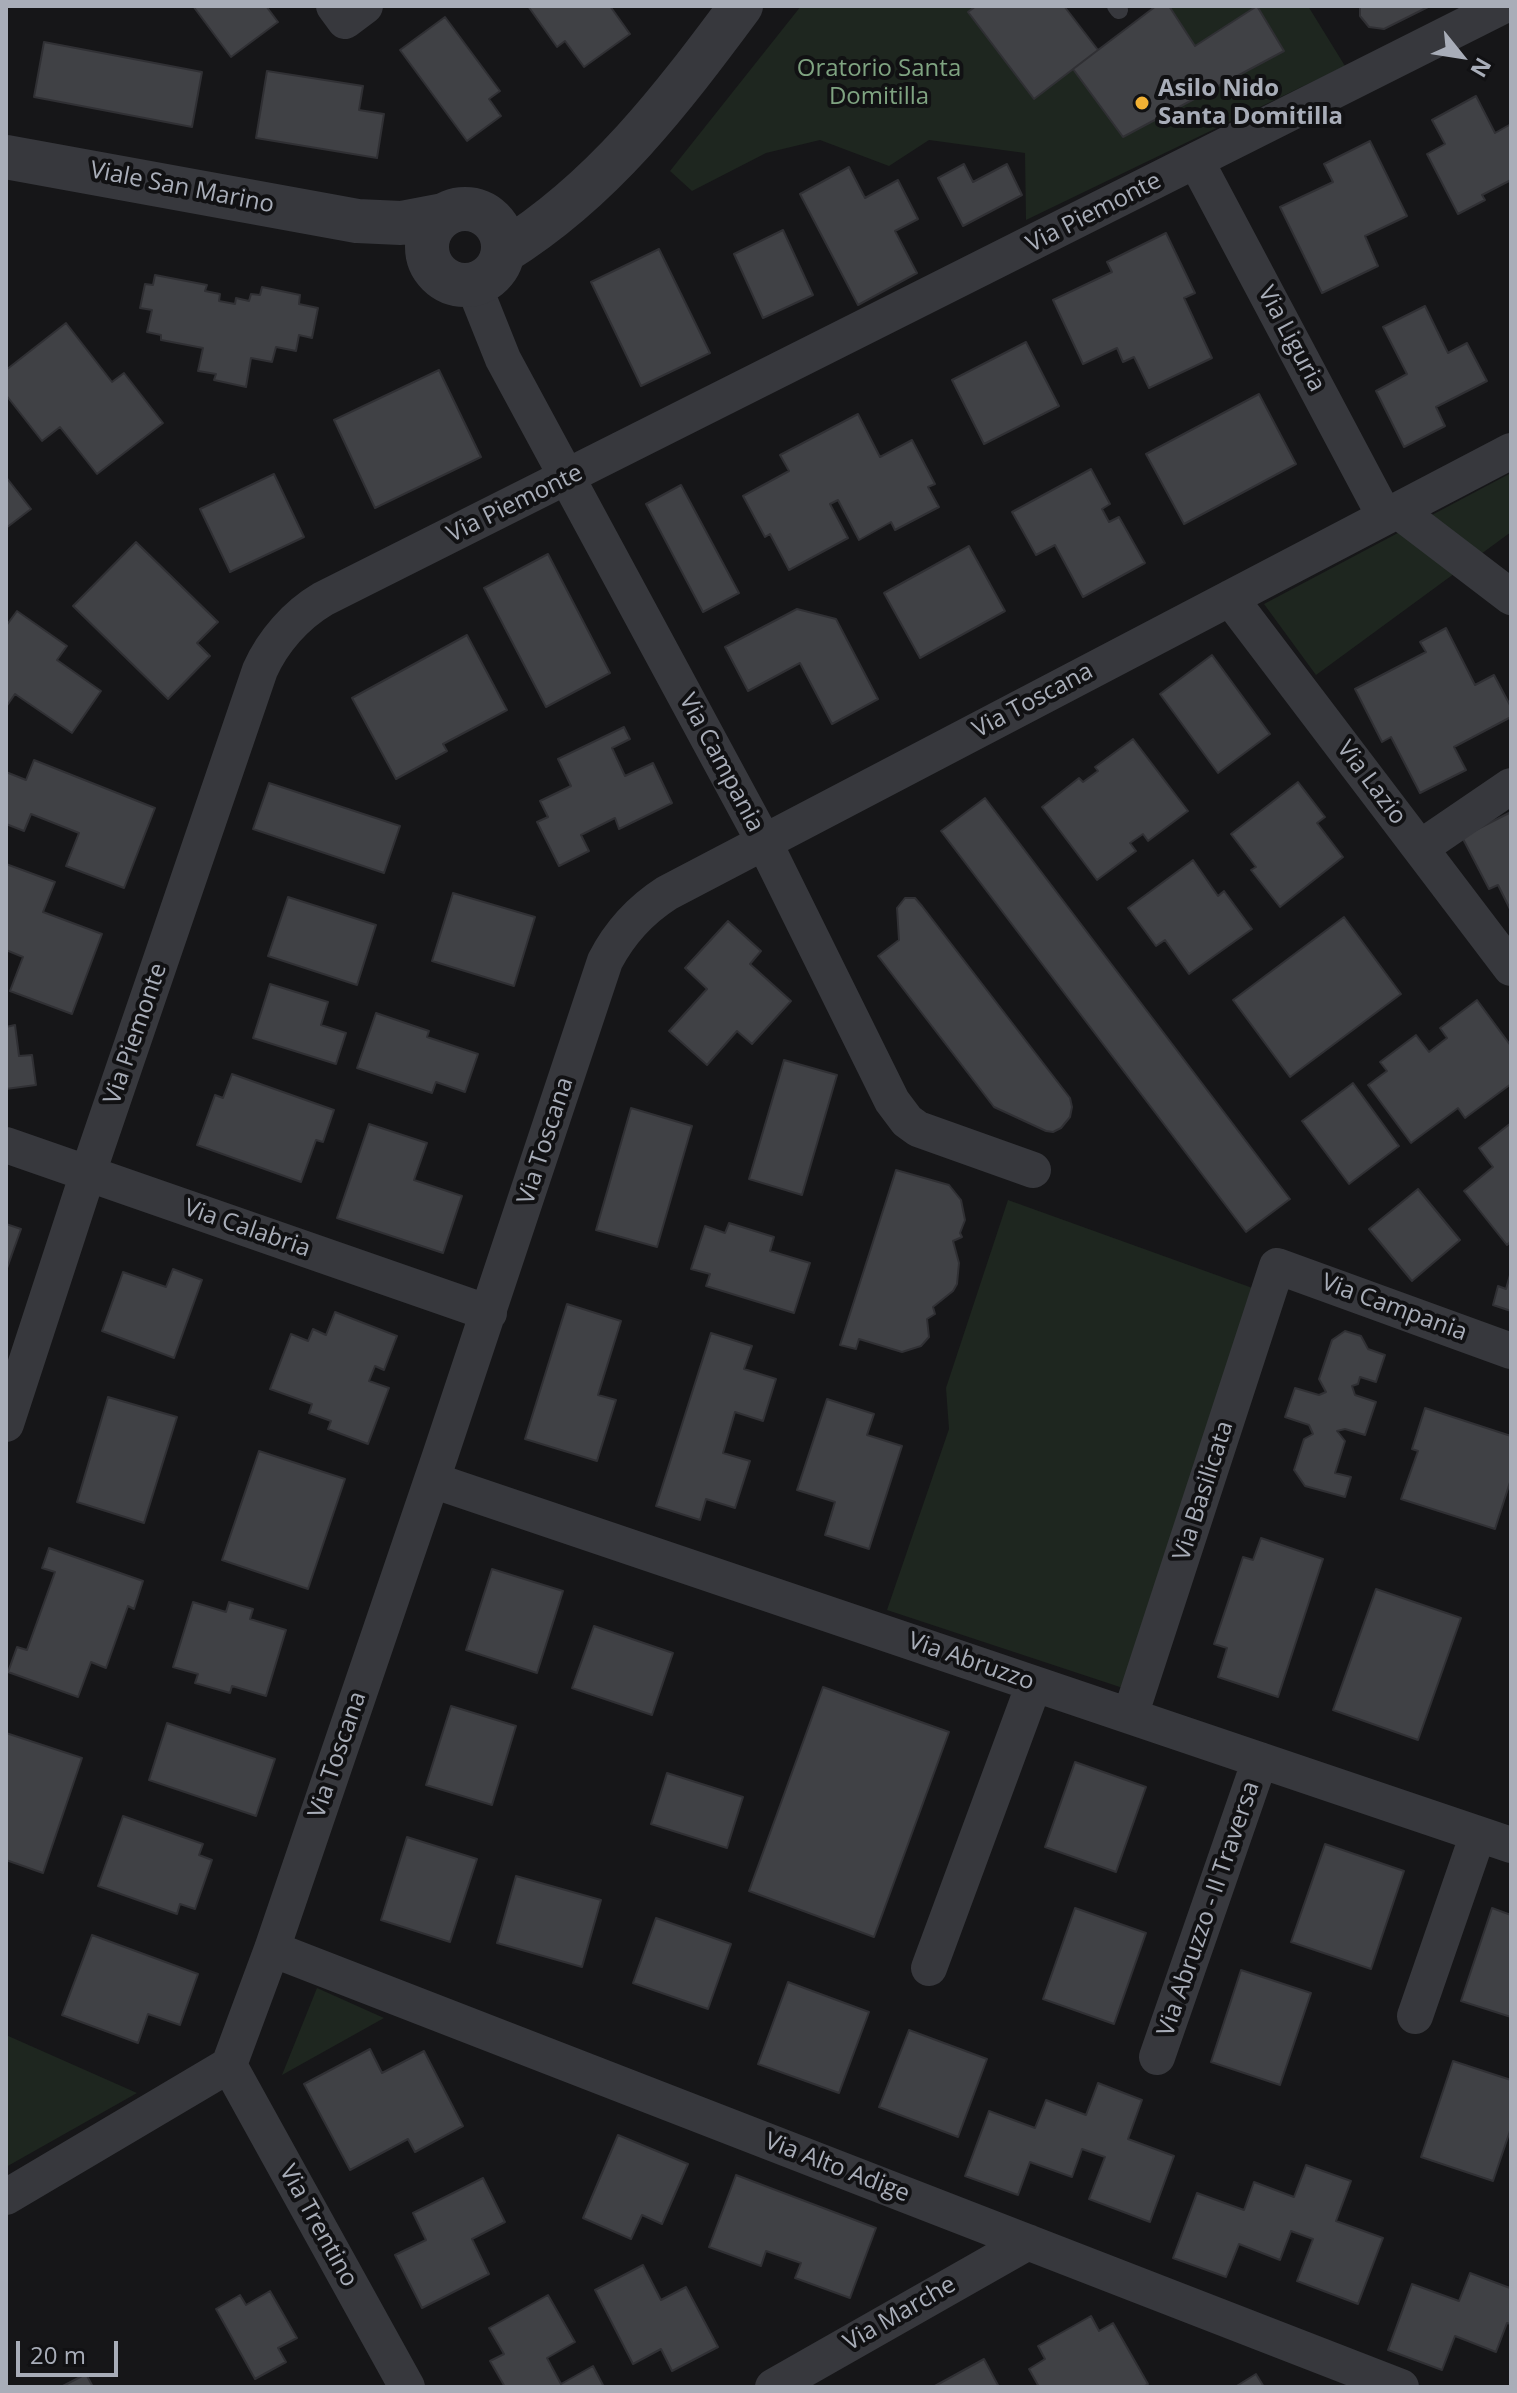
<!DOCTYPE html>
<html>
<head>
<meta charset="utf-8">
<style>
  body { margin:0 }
  #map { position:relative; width:1517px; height:2393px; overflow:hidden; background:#161618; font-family:"Open Sans",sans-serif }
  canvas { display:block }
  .frame { position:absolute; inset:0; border:8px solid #a8adb8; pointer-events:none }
  .north { position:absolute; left:1421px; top:16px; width:80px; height:80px; -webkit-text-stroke:6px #111113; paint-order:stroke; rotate:120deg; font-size:22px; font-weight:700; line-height:32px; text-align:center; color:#a8adb8 }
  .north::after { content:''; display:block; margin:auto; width:28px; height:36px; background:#a8adb8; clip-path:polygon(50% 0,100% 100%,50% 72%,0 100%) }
  .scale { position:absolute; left:16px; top:2341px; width:102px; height:36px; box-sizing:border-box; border:4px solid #a8adb8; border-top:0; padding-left:10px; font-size:24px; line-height:28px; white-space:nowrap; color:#a8adb8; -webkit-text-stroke:6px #111113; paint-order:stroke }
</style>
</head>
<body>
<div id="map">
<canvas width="1517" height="2393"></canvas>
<div class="frame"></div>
<div class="north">N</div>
<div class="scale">20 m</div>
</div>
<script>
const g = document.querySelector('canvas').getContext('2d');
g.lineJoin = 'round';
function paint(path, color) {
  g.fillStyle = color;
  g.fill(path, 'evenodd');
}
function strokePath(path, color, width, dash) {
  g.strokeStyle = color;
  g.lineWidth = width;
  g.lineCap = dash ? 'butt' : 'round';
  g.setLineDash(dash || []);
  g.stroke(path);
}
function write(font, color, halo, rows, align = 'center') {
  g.font = font + ' "Open Sans",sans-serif';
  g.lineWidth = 8;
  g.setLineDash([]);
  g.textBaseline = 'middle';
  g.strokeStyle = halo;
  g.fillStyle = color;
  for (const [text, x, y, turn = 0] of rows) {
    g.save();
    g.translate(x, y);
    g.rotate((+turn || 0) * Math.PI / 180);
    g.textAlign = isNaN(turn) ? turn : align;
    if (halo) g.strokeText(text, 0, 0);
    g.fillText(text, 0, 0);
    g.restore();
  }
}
const green = new Path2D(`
  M801,6H1064L1098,50L1156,6H1308L1345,66L1026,220L1025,153L929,140L889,166L820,140L766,153L692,191L670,171Z
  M1511,473V532L1316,675L1264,604Z
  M1008,1200L1258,1290L1129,1690L887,1610L949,1429L946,1388Z
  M317,1988L384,2018L282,2075Z
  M6,2035L137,2093L6,2167Z`);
const building = new Path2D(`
  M193,6H266L278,22L231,57Z
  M528,6H610L630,34L584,67L565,41L557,47Z
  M976,6H1064L1098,50L1034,99L968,12Z
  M1156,6H1169L1195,46L1257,6L1284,51L1123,137L1073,69Z
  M1360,6H1430L1384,29L1369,27L1360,16Z
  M445,17L500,91L489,99L501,116L467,141L400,50Z
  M44,42L202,72L192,127L34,97Z
  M267,71L363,86L359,110L384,114L377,158L256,138Z
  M1476,96L1495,133L1511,124V180L1482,195L1485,200L1458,214L1427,154L1445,144L1432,120Z
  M1370,141L1407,216L1365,236L1378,266L1322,293L1280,207L1333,182L1324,164Z
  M964,164L973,182L1007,164L1022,195L963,226L938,178Z
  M849,167L865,198L898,180L918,219L895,231L917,273L858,305L800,194Z
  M783,230L813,295L763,318L734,254Z
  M1166,233L1195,293L1184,298L1212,358L1149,388L1134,357L1123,362L1117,348L1083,364L1053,300L1112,272L1107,262Z
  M659,249L710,353L641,386L591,282Z
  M155,275L207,285L205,291L220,294L219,301L235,304L236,298L249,301L251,294L260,295L262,287L300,295L299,304L318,308L312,338L299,335L296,351L276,347L272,362L251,358L246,387L214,380L216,374L198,371L203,348L161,340V335L147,332L152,310L140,308L145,284L153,285Z
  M1425,306L1448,353L1467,343L1487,381L1436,407L1445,426L1404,447L1376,391L1407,374L1383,327Z
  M66,323L112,382L124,373L163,423L97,474L60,427L42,441L6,395V370Z
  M1026,342L1059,406L984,444L952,380Z
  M439,370L481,457L375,508L334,420Z
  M1259,394L1296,464L1184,524L1146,454Z
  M858,414L880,457L912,440L935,484L928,487L939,507L895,530L891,522L859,540L838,500L830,504L848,538L789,570L770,534L765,537L743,496L789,471L780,455Z
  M1091,469L1110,504L1102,509L1109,522L1119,517L1145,563L1083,597L1055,545L1036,555L1012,512Z
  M274,474L304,537L230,572L200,509Z
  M6,477L31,509L6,528Z
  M681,485L739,593L703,612L646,504Z
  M136,542L218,622L197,643L210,656L168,699L73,606Z
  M969,546L1005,611L920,658L884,593Z
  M548,554L610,673L546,707L484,588Z
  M797,609L836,619L878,699L832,724L800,663L748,691L725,647Z
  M17,611L67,646L57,660L101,691L72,733L15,694L6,707V626Z
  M1446,628L1475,685L1494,675L1511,707V717L1454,747L1466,770L1420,793L1391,737L1382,742L1355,689L1426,652L1420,642Z
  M467,635L507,710L443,744L447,751L396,779L352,698Z
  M1212,655L1270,734L1218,773L1160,694Z
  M624,727L630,739L612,748L625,776L653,763L672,803L619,829L615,818L581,835L589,851L559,866L537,822L548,817L540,801L571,786L558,759Z
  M1133,739L1188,811L1148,841L1143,834L1130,843L1136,851L1097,880L1042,807L1079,778L1083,782L1098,771L1095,767Z
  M34,760L155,808L124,888L66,866L79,833L31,814L24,831L6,824V772L26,780Z
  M1298,782L1325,817L1317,823L1343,857L1280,907L1251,870L1256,867L1231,834Z
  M269,783L400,826L384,873L253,829Z
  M985,798L1290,1199L1246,1232L941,831Z
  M1511,812V911L1498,885L1489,889L1462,837Z
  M1193,860L1218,896L1224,891L1252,929L1189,974L1165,940L1156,946L1128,908Z
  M6,864L55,882L43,912L102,934L72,1014L10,991L23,957L6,950Z
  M453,893L535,917L514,986L432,961Z
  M288,897L376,925L357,985L268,956Z
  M905,898H915L922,906L1070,1098L1072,1107L1070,1117L1061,1128L1053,1132L1046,1131L994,1107L878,956L899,940L897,908Z
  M1344,917L1401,994L1290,1077L1233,1000Z
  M728,921L761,951L750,964L791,1001L752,1044L737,1031L707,1065L669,1031L707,989L685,968Z
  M270,984L328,1002L321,1025L346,1033L336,1064L253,1038Z
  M1477,1000L1511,1046V1084L1465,1118L1458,1108L1411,1143L1368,1085L1387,1071L1380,1062L1416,1035L1429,1052L1447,1038L1440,1028Z
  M376,1013L429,1031L427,1037L478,1054L465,1092L436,1082L432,1093L357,1068Z
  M15,1025L19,1056L32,1055L36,1085L6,1089V1027Z
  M784,1060L837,1075L802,1195L749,1179Z
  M232,1074L334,1110L323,1142L316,1140L301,1182L197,1145L215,1095L223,1098Z
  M1353,1083L1399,1146L1349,1184L1302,1121Z
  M631,1108L692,1126L657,1247L596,1230Z
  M1511,1123V1241L1507,1245L1464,1191L1493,1167L1479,1148Z
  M369,1124L427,1143L414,1180L462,1196L443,1253L337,1218Z
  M896,1170L949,1185L961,1200L965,1220L960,1233L962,1237L953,1241L959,1263L957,1284L953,1291L933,1307L935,1314L927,1319L929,1337L921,1346L902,1352L859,1339L856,1349L840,1345Z
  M1418,1189L1460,1240L1412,1281L1369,1229Z
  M729,1223L774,1237L770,1251L810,1263L794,1313L706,1286L710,1274L691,1269L705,1226L725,1233Z
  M6,1224L21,1229L6,1271Z
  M173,1269L202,1280L174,1358L102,1331L123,1272L166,1287Z
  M1510,1275H1511V1311L1493,1305L1498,1286L1506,1289Z
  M567,1304L621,1321L598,1395L616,1400L597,1461L525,1439Z
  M335,1312L397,1336L384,1370L375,1366L369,1381L389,1388L368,1444L328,1429L331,1421L309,1413L312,1404L270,1389L291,1334L308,1341L313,1329L326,1335Z
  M1345,1331L1361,1336L1368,1349L1385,1355L1376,1382L1360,1377L1358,1384L1352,1386L1355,1395L1376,1402L1365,1435L1345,1429L1337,1431L1345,1441L1335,1473L1351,1477L1345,1497L1305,1486L1294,1470L1304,1439L1313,1434L1309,1425L1285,1417L1295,1388L1319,1395L1326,1392L1319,1379L1332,1340Z
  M711,1333L752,1346L744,1369L776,1379L763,1421L735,1412L723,1453L750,1461L735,1508L706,1499L700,1520L656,1506Z
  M108,1397L177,1417L144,1523L77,1502Z
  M827,1399L874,1414L867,1435L902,1446L869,1549L825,1535L835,1502L797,1490Z
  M1425,1408L1511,1436V1479L1495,1529L1401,1499L1418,1451L1412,1449Z
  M259,1451L345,1479L308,1589L222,1560Z
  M1261,1538L1323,1559L1278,1697L1218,1677L1227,1648L1214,1644L1243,1557L1253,1560Z
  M49,1548L143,1581L134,1609L128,1606L106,1668L91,1662L78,1697L8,1672L17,1647L27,1650L55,1572L42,1568Z
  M492,1569L563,1591L537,1673L466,1650Z
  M1376,1589L1461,1618L1418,1740L1333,1710Z
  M193,1602L226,1612L229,1602L253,1609L250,1619L286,1630L266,1696L232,1686L230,1693L195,1683L198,1674L173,1667Z
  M594,1626L673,1653L652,1715L572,1688Z
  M823,1687L949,1732L874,1937L749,1891Z
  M451,1706L516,1726L492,1805L426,1785Z
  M167,1723L275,1759L256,1816L149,1780Z
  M6,1733L82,1758L43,1873L6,1860Z
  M1075,1762L1146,1787L1116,1872L1045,1847Z
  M667,1773L743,1797L727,1848L651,1824Z
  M123,1816L203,1844L199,1855L212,1860L195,1909L180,1904L177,1914L98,1886Z
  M407,1837L477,1859L450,1942L381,1920Z
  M1325,1844L1404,1871L1371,1969L1291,1942Z
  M516,1876L601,1900L582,1967L497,1943Z
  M1075,1908L1146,1933L1114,2024L1043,1999Z
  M1492,1908L1511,1915V2017L1461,2001Z
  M656,1918L731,1944L708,2009L633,1983Z
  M92,1935L198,1974L180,2025L148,2014L138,2043L62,2015Z
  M1241,1970L1311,1993L1280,2085L1211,2062Z
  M788,1982L869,2012L839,2093L758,2064Z
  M909,2030L987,2059L958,2137L879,2107Z
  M370,2049L382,2073L424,2051L463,2126L415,2152L408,2139L350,2170L304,2084Z
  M1453,2061L1511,2080V2128L1493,2181L1421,2157Z
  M1098,2083L1142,2100L1128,2139L1174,2156L1150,2222L1089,2199L1105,2157L1082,2149L1072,2177L1030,2162L1018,2195L965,2176L989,2111L1035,2128L1046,2100L1086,2115Z
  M618,2135L688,2164L662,2224L642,2215L631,2239L583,2218Z
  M1306,2165L1351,2181L1336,2221L1383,2238L1358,2304L1297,2281L1313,2239L1291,2231L1280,2260L1239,2244L1226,2277L1173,2258L1197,2193L1244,2210L1254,2182L1294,2197Z
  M736,2175L876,2228L850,2298L795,2278L801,2263L766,2251L761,2266L709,2247Z
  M483,2178L505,2222L472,2239L489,2274L422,2308L395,2255L426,2240L413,2213Z
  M643,2265L661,2300L686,2287L718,2347L672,2371L661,2349L633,2364L595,2290Z
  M1470,2273L1510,2288L1511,2286V2324L1507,2323L1496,2352L1455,2336L1442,2370L1388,2350L1412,2284L1459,2301Z
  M270,2291L297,2338L278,2348L286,2362L255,2379L216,2309L240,2295L246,2305Z
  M548,2295L575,2342L547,2358L561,2384L593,2366L604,2387H505L490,2361L504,2354L489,2328Z
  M1091,2316L1099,2331L1113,2323L1148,2384L1143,2387H1039L1029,2369L1045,2359L1038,2346Z
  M984,2359L999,2387H933Z
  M86,2374L93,2387H61Z
  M1256,2374L1264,2387H1235Z`);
const service = new Path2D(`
  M1116,6L1119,10`);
const minor = new Path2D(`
  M334,6L345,21L365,6
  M1196,161L1385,517
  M473,284L503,359L764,842L892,1101L907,1121L918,1129L1033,1170
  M1397,510L1511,597
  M1230,598L1511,968
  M1420,848L1511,786
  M6,1145L489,1313
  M6,1424L88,1173L260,670C273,641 296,615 323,599L1503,6
  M432,1480L1511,1845
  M1130,1716L1277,1266L1511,1351
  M272,1949L1401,2387
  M929,1968L1034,1684
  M1415,2016L1478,1834
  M1157,2057L1260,1760
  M229,2065L407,2387
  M6,2197L229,2065L272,1949L440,1456L605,961C620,932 639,911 667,893L1511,451
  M773,2387L1028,2242`);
const tertiary = new Path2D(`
  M6,157L357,221L401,223L443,215
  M427 247a38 38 0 1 1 76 0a38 38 0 1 1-76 0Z
  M503,252C603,190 672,99 741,6`);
const markers = [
  [1142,103,8,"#f2b134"]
];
const parkNames = [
  ["Oratorio Santa",879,69],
  ["Domitilla",879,97]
];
const poiNames = [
  ["Asilo Nido",1158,89],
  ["Santa Domitilla",1158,117]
];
const streetNames = [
  ["Viale San Marino",182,188,11],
  ["Via Piemonte",1094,213,-27],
  ["Via Liguria",1291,339,62],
  ["Via Piemonte",515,504,-26],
  ["Via Toscana",1033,701,-28],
  ["Via Campania",721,763,62],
  ["Via Lazio",1371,783,53],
  ["Via Piemonte",136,1034,-71],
  ["Via Toscana",546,1141,-72],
  ["Via Calabria",247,1229,19],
  ["Via Campania",1394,1308,20],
  ["Via Basilicata",1204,1491,-72],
  ["Via Abruzzo",971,1662,19],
  ["Via Toscana",338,1755,-71],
  ["Via Abruzzo - II Traversa",1209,1909,-71],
  ["Via Alto Adige",837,2168,21],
  ["Via Trentino",318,2226,61],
  ["Via Marche",900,2314,-30]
];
paint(green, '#1e261f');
paint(building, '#404145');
strokePath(building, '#303034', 2);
strokePath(service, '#37383d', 18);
strokePath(minor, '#37383d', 36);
strokePath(tertiary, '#37383d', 44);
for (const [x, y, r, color] of markers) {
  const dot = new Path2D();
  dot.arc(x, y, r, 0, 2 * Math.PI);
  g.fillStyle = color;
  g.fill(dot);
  strokePath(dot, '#111113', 3);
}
write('24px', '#7fa381', '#111113', parkNames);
write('bold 24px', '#a8adb8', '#111113', poiNames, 'left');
write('24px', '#a8adb8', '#111113', streetNames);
</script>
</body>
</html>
